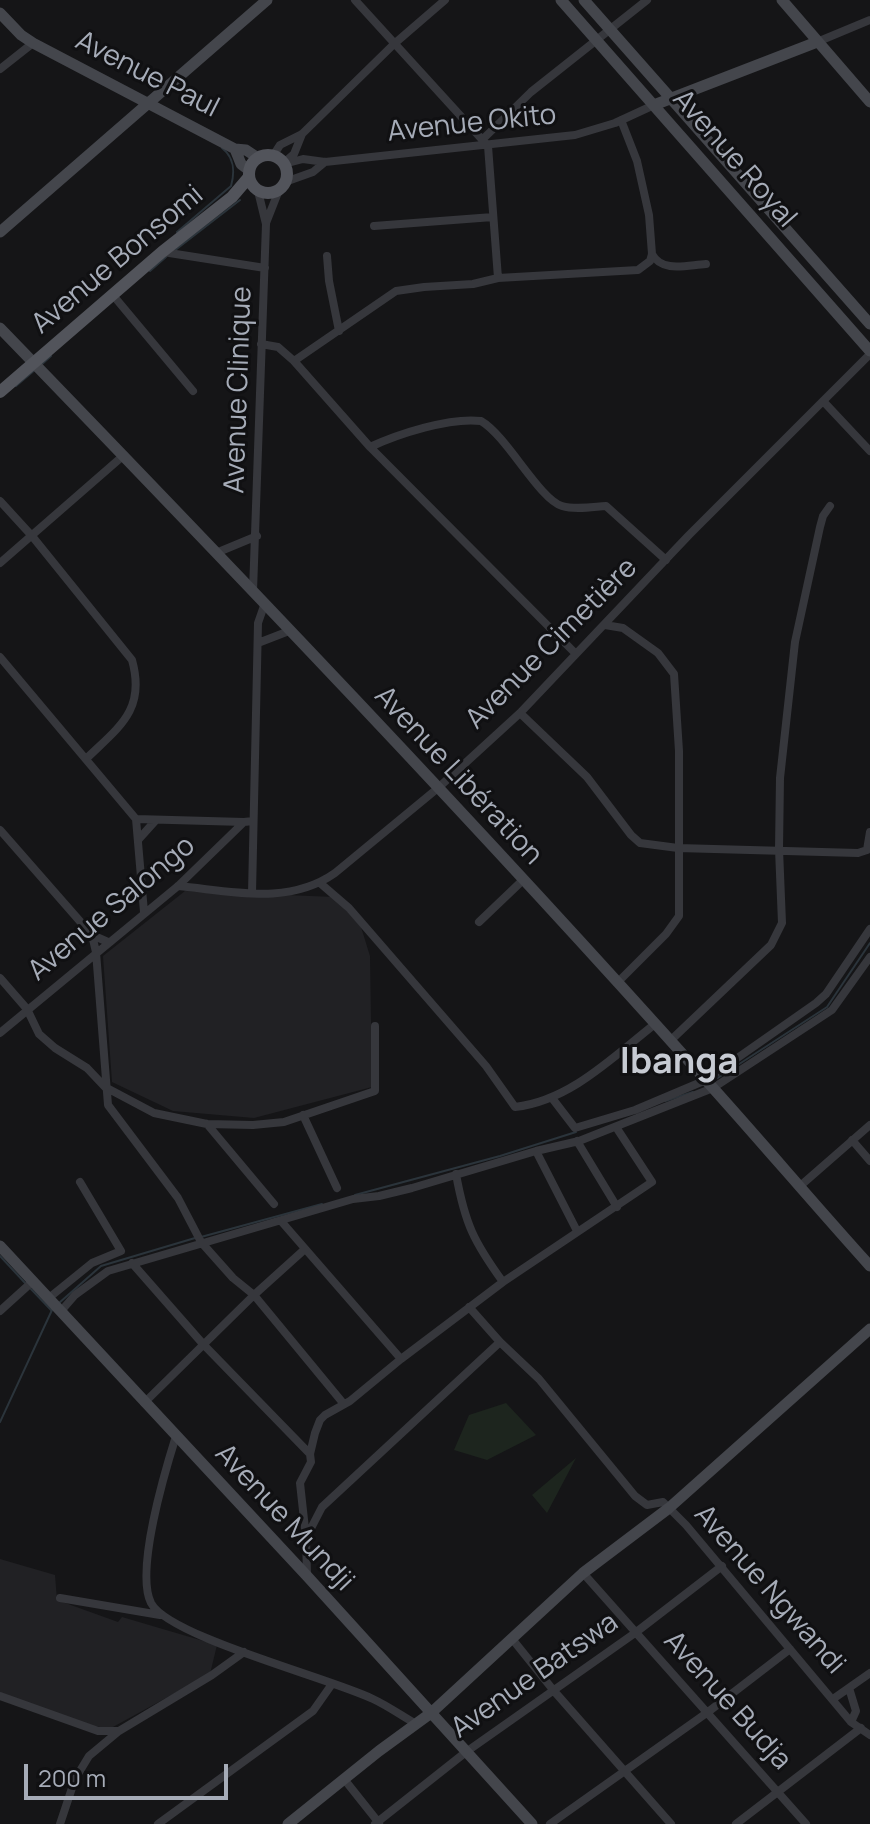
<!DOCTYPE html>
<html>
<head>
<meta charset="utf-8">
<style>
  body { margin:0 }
  #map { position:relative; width:870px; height:1824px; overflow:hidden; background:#151517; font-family:Manrope,sans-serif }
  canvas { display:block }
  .scale { position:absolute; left:24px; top:1764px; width:204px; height:36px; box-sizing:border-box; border:4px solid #a6acb8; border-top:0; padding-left:10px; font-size:24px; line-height:28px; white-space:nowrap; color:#a6acb8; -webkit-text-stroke:6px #101012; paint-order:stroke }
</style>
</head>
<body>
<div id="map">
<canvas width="870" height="1824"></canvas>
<div class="scale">200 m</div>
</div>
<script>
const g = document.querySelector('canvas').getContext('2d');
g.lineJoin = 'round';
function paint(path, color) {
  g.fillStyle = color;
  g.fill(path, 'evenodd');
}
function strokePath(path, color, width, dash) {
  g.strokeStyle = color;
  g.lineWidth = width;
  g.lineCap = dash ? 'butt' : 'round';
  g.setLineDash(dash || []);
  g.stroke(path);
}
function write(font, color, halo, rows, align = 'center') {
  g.font = font + ' Manrope,sans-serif';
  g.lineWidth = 6;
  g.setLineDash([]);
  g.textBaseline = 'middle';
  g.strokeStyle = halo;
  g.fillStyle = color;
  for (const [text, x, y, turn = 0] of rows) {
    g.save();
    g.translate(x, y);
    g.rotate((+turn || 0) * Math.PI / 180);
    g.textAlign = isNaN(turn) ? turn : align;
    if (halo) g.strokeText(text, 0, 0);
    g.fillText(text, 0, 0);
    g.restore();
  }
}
const built = new Path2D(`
  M185,891L335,897L361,927L370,956L372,1087L254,1118L173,1111L112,1082L103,956Z
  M0,1559L55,1575L57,1600L118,1622L122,1617L217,1645L210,1674L111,1728L78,1725L0,1697Z`);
const green = new Path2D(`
  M506,1403L536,1435L487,1460L454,1450L469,1415Z
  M576,1458L547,1513L532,1495Z`);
const stream = new Path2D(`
  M177,232L231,186C235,172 234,157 222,148
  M174,251L240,200
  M150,271L166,257
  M41,365L51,356
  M16,386L36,369
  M713,1081L827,1007L870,943
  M665,1101L693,1092
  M355,1195L500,1156L576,1132
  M201,1237L322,1204
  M0,1256L26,1284
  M31,1289L51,1310
  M59,1303L101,1266L195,1238
  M0,1422L52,1310`);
const street = new Path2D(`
  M355,0L488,146L498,278
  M817,42L870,20
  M0,69L33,43
  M483,139L531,92L647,0
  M273,156L280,145L302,134L394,44L445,0
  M287,160L294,154L302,134
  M284,164L303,159L325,162L575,135L615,123L654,105
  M285,182L313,172L325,162
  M266,223L279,190
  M374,226L493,217
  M163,252L265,268
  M652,254C662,273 687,265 706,264
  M327,256L329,281L339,331
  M112,294L193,391
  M261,344L278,347L294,361L370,447L576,654
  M294,361L396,291L424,287L473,284L498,278L638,270L650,261L652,254L649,215L637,161L621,120
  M823,401L870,451
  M370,447C398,434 450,417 481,421C507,436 539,499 562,506C575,510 592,507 606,506L666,560
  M0,501L32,536L132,660C146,710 119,727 87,758
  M216,553L257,536
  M0,563L124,455
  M253,591L266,224L258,191
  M605,625L623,628L658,653L674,674L679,751V916L666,934L617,983
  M258,643L289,631
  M0,657L136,819L144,912
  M520,713L587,777L631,835L640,843L678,848L858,853L867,850L870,832
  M136,819L244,822
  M0,830L92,935L108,942
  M138,840L156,820
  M320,883L349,908L486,1066L515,1107C570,1101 614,1056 655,1024
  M178,886C232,891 288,906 335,873L438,788L520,713L689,535L870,354
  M252,893L258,623L265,603
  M479,922L523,880
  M92,935L96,952L108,1105L178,1198L201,1242L233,1278L254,1295L343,1403
  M0,978L27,1009L39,1034L55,1048L87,1068L105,1087L154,1113L207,1124L253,1125L284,1122L375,1091V1026
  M0,1033L178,886L244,822L253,821
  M670,1041L771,945L782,923L779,849L780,778L795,642L820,527L823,516L830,506
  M552,1098L575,1128L635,1110L706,1080L816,1003L826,994L870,929
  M303,1115L337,1188
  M207,1124L274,1204
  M852,1140L870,1161
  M577,1141L617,1207
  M536,1151L577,1231
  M456,1174C465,1224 474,1242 503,1282
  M799,1187L870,1125
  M281,1221L401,1359
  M132,1263L203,1344L310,1454
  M50,1297L92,1263L121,1251L80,1182
  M469,1307L500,1342L539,1379L635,1496L647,1505L663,1502L686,1525L851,1722L870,1735
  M62,1310L75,1295L108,1271L353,1199L379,1196L412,1188L536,1151L579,1141L713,1088L832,1010L870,957
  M0,1311L32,1282
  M144,1403L254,1295L305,1249
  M176,1436C165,1471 135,1571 151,1603C169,1637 330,1678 373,1699C388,1706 402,1716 416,1724
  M306,1538L300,1483L311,1462L310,1454L315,1433L320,1420L325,1415L350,1401L401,1359L503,1282L652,1182L616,1127
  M583,1573L806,1824
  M307,1575L306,1538L322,1507L500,1342
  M60,1598L160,1615
  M513,1640L554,1691L671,1824
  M849,1688L856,1711L851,1722
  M0,1696L98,1731H118
  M833,1699L870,1673
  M344,1779L379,1823
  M60,1824L75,1779L89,1756L119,1731L212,1675L244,1652
  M158,1824L313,1711L332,1684
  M375,1824L466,1752L635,1633L722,1566
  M550,1824L708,1712L790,1649
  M736,1824L861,1728`);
const secondary = new Path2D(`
  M561,0L870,351
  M584,0L870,324
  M782,0L870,102
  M0,13L21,35L33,43L235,149L246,150L258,158
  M654,105L817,42
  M235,149L241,164L249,170
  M0,232L267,0
  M0,328C239,575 476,823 704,1078C760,1140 814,1204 870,1266
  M0,1246L307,1576L532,1824
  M288,1824L379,1751L431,1713L583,1573L669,1508L870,1329`);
const primary = new Path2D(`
  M249 174a19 19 0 1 1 38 0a19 19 0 1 1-38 0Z
  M0,392L162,252L232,197L249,177`);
const streetNames = [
  ["Avenue Paul",147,75,27],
  ["Avenue Okito",472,124,-6],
  ["Avenue Royal",734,159,49],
  ["Avenue Bonsomi",118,260,-40],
  ["Avenue Clinique",239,390,-88],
  ["Avenue Cimetière",552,644,-45],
  ["Avenue Libération",458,776,47],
  ["Avenue Salongo",112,909,-40],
  ["Avenue Mundji",284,1518,47],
  ["Avenue Ngwandi",769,1590,49],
  ["Avenue Batswa",535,1676,-35],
  ["Avenue Budja",727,1701,48]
];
const districtNames = [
  ["Ibanga",679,1063]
];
paint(built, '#212124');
paint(green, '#1d251e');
strokePath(stream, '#2b343b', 2);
strokePath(street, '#36373c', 8);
strokePath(secondary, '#44464c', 11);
strokePath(primary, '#52545b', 12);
write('28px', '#a6acb8', '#101012', streetNames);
write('bold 36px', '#c7cbd3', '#101012', districtNames);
</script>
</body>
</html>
